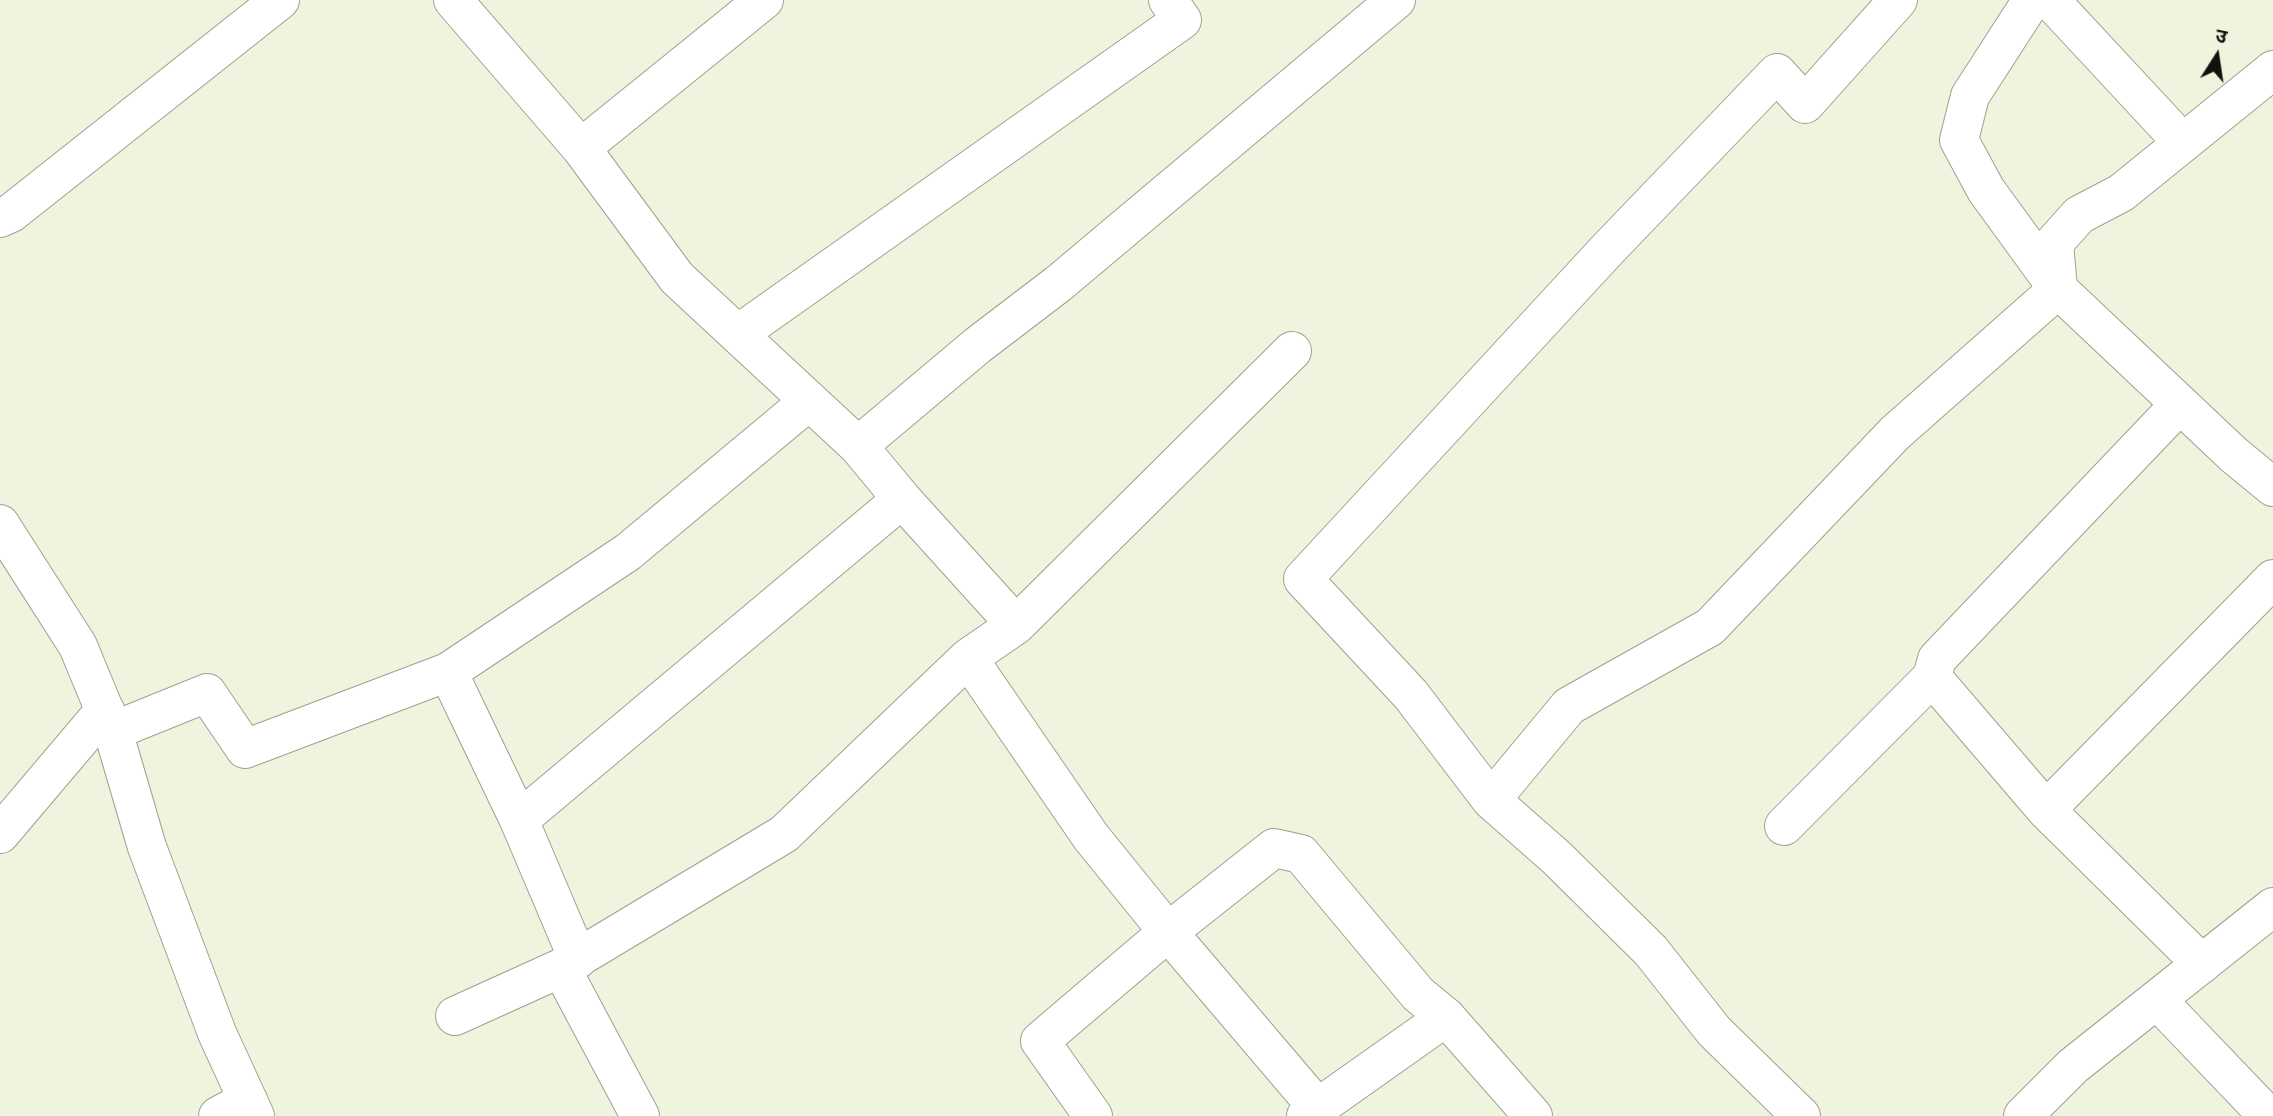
<!DOCTYPE html>
<html>
<head>
<meta charset="utf-8">
<style>
  body { margin:0 }
  #map { position:relative; width:2273px; height:1116px; overflow:hidden; background:#eff4df; font-family:"Titillium Web","Noto Sans Devanagari",sans-serif }
  canvas { display:block }
  .north { position:absolute; left:2182px; top:21px; width:70px; height:70px; -webkit-text-stroke:5px #eff4df; paint-order:stroke; rotate:12deg; font-size:19px; font-weight:700; line-height:28px; text-align:center; color:#12130c }
  .north::after { content:''; display:block; margin:auto; width:24px; height:32px; background:#12130c; clip-path:polygon(50% 0,100% 100%,50% 72%,0 100%) }
</style>
</head>
<body>
<div id="map">
<canvas width="2273" height="1116"></canvas>
<div class="north">उ</div>
</div>
<script>
const g = document.querySelector('canvas').getContext('2d');
g.lineJoin = 'round';
function strokePath(path, color, width, dash) {
  g.strokeStyle = color;
  g.lineWidth = width;
  g.lineCap = dash ? 'butt' : 'round';
  g.setLineDash(dash || []);
  g.stroke(path);
}
const minor = new Path2D(`
  M453,0L581,148L677,278L858,446L902,499L1016,625L968,658L1091,837L1168,932L1317,1107
  M2032,0L1970,96L1959,140L1986,190L2058,289L2054,243L2079,215L2121,193L2273,70
  M2050,0L2183,143
  M581,148L764,0
  M0,218L11,213L280,0
  M738,334L1182,20L1168,0
  M858,446L978,345L1058,284L1396,0
  M0,524L78,646L113,731L147,847L217,1033L255,1116
  M1016,625L1292,351
  M1932,677L2046,810L2202,964
  M113,731L207,693L245,749L448,672
  M1491,800L1569,706L1710,627L1895,433L2058,289L2234,455L2273,487
  M2046,810L2273,579
  M519,820L902,499
  M1784,826L1932,677L1937,659L2180,404
  M0,834L105,710
  M578,959L519,820L448,672L628,552L808,402
  M561,968L640,1116
  M2157,1000L2268,1116
  M455,1016L561,968L784,834L968,658
  M218,1116L248,1100
  M1093,1116L1040,1041L1168,932L1274,848L1301,854L1418,994L1446,1017L1533,1116
  M1306,1116L1446,1017
  M1801,1116L1714,1031L1651,951L1557,858L1491,800L1411,695L1303,579L1607,250L1777,73L1805,104L1898,0
  M2023,1116L2073,1066L2273,907`);
strokePath(minor, '#9da28e', 40);
strokePath(minor, '#fff', 38);
</script>
</body>
</html>
